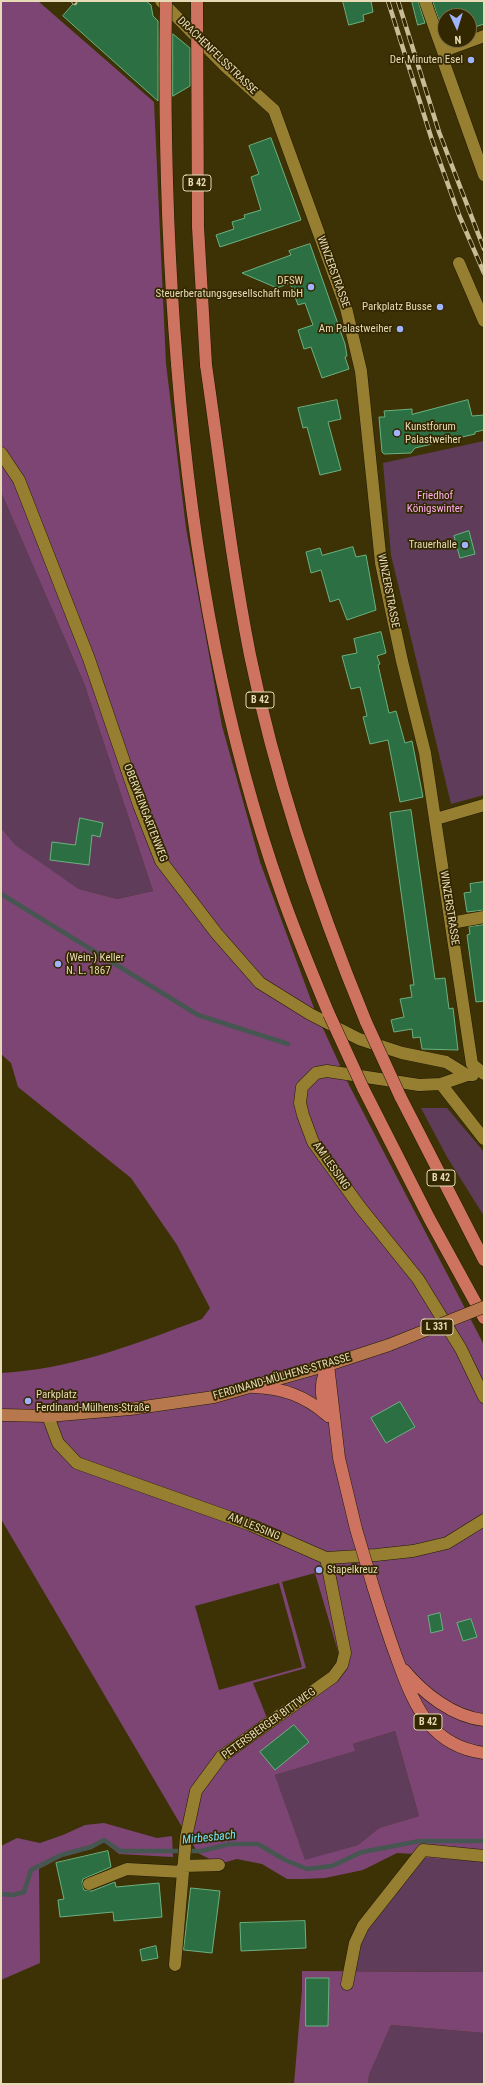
<!DOCTYPE html>
<html>
<head>
<meta charset="utf-8">
<style>
  body { margin:0 }
  #map { position:relative; width:485px; height:2085px; overflow:hidden; background:#3d3206; font-family:"Roboto Condensed",sans-serif }
  canvas { display:block }
  .frame { position:absolute; inset:0; border:2px solid #e6dbb6; pointer-events:none }
  .north { position:absolute; left:437px; top:8px; width:40px; height:40px; box-sizing:border-box; background:#332700; border:1px solid #7b6f49; border-radius:50%; rotate:176deg; font-size:11px; font-weight:700; line-height:16px; text-align:center; color:#e6dbb6 }
  .north::after { content:''; display:block; margin:auto; width:14px; height:18px; background:#a0b3fd; clip-path:polygon(50% 0,100% 100%,50% 72%,0 100%) }
</style>
</head>
<body>
<div id="map">
<canvas width="485" height="2085"></canvas>
<div class="frame"></div>
<div class="north">N</div>
</div>
<script>
const g = document.querySelector('canvas').getContext('2d');
g.lineJoin = 'round';
function paint(path, color) {
  g.fillStyle = color;
  g.fill(path, 'evenodd');
}
function strokePath(path, color, width, dash) {
  g.strokeStyle = color;
  g.lineWidth = width;
  g.lineCap = dash ? 'butt' : 'round';
  g.setLineDash(dash || []);
  g.stroke(path);
}
function write(font, color, halo, rows, align = 'center') {
  g.font = font + ' "Roboto Condensed",sans-serif';
  g.lineWidth = 3.5;
  g.setLineDash([]);
  g.textBaseline = 'middle';
  g.strokeStyle = halo;
  g.fillStyle = color;
  for (const [text, x, y, turn = 0] of rows) {
    g.save();
    g.translate(x, y);
    g.rotate((+turn || 0) * Math.PI / 180);
    g.textAlign = isNaN(turn) ? turn : align;
    if (halo) g.strokeText(text, 0, 0);
    g.fillText(text, 0, 0);
    g.restore();
  }
}
const green = new Path2D(`
  M484,441V795L451,804L391,555L383,463Z
  M1,492L84,683L153,891L117,899L79,889L14,845L1,828Z
  M421,1108H447L484,1152V1216L447,1157Z
  M395,1731L419,1816L379,1828L358,1845L305,1861L275,1775L354,1751L353,1744Z
  M422,1858L484,1862V1972L356,1971L359,1944L366,1929Z
  M391,2025L484,2033V2084H368L369,2075Z`);
const forest = new Path2D(`
  M1,1H38L154,102L166,364L186,528L222,726L260,862L315,1011L349,1085L484,1345V1862L422,1858L415,1854L397,1853L363,1870L325,1878L303,1879H287L262,1864L237,1859L219,1864L198,1853L182,1827L1,1519V1373C73,1369 135,1344 202,1319L210,1308L177,1245L131,1178L18,1087L11,1063L1,1054V828L15,845L79,889L117,899L153,891L84,683L1,492ZM315,1573L342,1665L269,1723L253,1683L306,1668L282,1582ZM279,1583L302,1667L219,1690L195,1606ZM395,1731L419,1816L379,1828L358,1845L305,1860L275,1775L355,1751L353,1744Z
  M104,1823L157,1838L172,1836L173,1857L119,1854L104,1842L91,1849L62,1857L39,1869L40,1963L1,1980V1846L17,1838L40,1843L63,1835L85,1825Z
  M302,1971L484,1972V2033L391,2025L369,2075L368,2084H294L302,1990Z`);
const stream = new Path2D(`
  M1,894L198,1015L288,1044
  M1,1894L13,1895L24,1892L31,1870L61,1855L91,1847L104,1840L120,1851H201L230,1844H258L285,1860L307,1869L332,1866L362,1852L420,1841H484`);
const building = new Path2D(`
  M76,1H146L151,5L153,16L158,21V101L63,16Z
  M343,1H371L373,12L363,15L364,21L349,25Z
  M412,1H418L425,23L418,25Z
  M433,1H484V24L469,29V16H445L439,19Z
  M173,34L190,48V86L173,96Z
  M271,138L301,220L220,247L216,235L234,229L232,222L245,218L244,215L261,210L251,177L259,174L249,146Z
  M310,244L345,344L347,356L345,357L349,369L322,378L311,347L304,349L298,330L313,325L305,303L298,305L290,283L277,288L242,273L291,255L289,251Z
  M337,400L341,419L328,422L341,470L320,475L307,427L303,428L298,408Z
  M468,400L472,416L484,415V430L475,432V434L415,448L411,453L384,454L382,452L379,417H385L384,411L412,409V414Z
  M469,531L475,554L460,558L454,536Z
  M353,547L356,557L366,555L376,610L347,620L339,599L330,602L321,570L311,573L306,552L320,548L322,555Z
  M381,632L386,653L377,656L380,664L378,665L389,713L396,711L405,743L412,741L423,797L400,802L388,740L370,744L363,717L367,716L360,687L351,689L342,656L357,653L354,639Z
  M411,810L435,979L445,978L449,1009L453,1008L458,1050L422,1049L420,1037L413,1038L412,1029L394,1032L391,1020L404,1017L400,999L412,997L410,985H414L390,813Z
  M80,818L103,823L100,837L92,835L89,865L50,860L52,842L75,845Z
  M484,882V910L467,912L464,893L471,892L470,884Z
  M484,925V1001L476,1002L467,935L470,934L469,927Z
  M400,1402L415,1427L386,1443L371,1418Z
  M440,1613L443,1630L431,1633L428,1616Z
  M471,1619L477,1637L463,1641L457,1623Z
  M294,1725L309,1742L275,1770L260,1752Z
  M108,1851L111,1867L83,1879L82,1883L84,1890L92,1891L115,1882L116,1887L159,1883L162,1917L114,1921L113,1912L60,1917L58,1900L64,1899L56,1863Z
  M191,1888L220,1891L212,1953L184,1950Z
  M305,1921L306,1948L241,1951L240,1923Z
  M156,1946L158,1958L142,1961L140,1950Z
  M306,1978H329L328,2026H306Z`);
const minor = new Path2D(`
  M161,1L225,66L274,110L346,308L361,371L381,563L402,661L425,753L472,1064L484,1074
  M425,1L444,54V63L484,175
  M444,54L449,49L484,36
  M459,263L484,321
  M1,453L19,480L89,659L139,805L161,861L217,934L260,983L310,1014L359,1039L402,1053L446,1062L467,1075
  M436,819L484,805
  M451,923L484,917
  M473,1075H467L441,1084L419,1085L327,1071L316,1073L302,1087L300,1103L303,1115L313,1142L360,1207L418,1279L461,1349L484,1397
  M441,1084L484,1139
  M48,1416L58,1443L77,1463L251,1525L326,1558L376,1555L413,1551L447,1543L484,1520
  M183,1866L219,1865
  M89,1884L127,1869L183,1872
  M175,1965L186,1837L196,1791L221,1757L333,1677L342,1665L345,1653L326,1558
  M347,1984L355,1943L363,1926L423,1850L484,1856`);
const major = new Path2D(`
  M1,1415L48,1416L130,1409L214,1397L328,1365L389,1345`);
const highway = new Path2D(`
  M177,364C191,543 221,722 281,892C295,933 312,973 329,1014
  M206,365C220,461 231,559 250,655C276,781 317,903 366,1022
  M363,1088L429,1218L484,1318
  M400,1096L484,1260
  M328,1365L339,1458L356,1529
  M325,1372C319,1388 322,1400 328,1416
  M254,1387C283,1388 305,1396 327,1415
  M373,1586C381,1612 389,1638 399,1664C415,1708 432,1746 484,1753
  M404,1670C423,1693 453,1717 484,1720`);
const rail = new Path2D(`
  M73,1L75,3
  M388,1L432,140L459,215L484,273
  M398,1L439,132L484,249`);
const majorBridge = new Path2D(`
  M389,1345L484,1307`);
const highwayBridge = new Path2D(`
  M166,1C164,122 167,243 177,364
  M197,1L198,227L206,365
  M329,1014L363,1088
  M366,1022L400,1096
  M356,1529L373,1586`);
const markers = [
  [471,60,4,"#a0b3fd"],
  [311,287,4,"#a0b3fd"],
  [440,307,4,"#a0b3fd"],
  [400,329,4,"#a0b3fd"],
  [397,433,4,"#a0b3fd"],
  [465,545,4,"#a0b3fd"],
  [58,964,4,"#a0b3fd"],
  [28,1401,4,"#a0b3fd"],
  [319,1570,4,"#a0b3fd"]
];
const shields = [
  [197,183,28],
  [260,700,28],
  [441,1178,28],
  [437,1327,32],
  [428,1722,28]
];
const shieldNames = [
  ["B 42",197,183],
  ["B 42",260,700],
  ["B 42",441,1178],
  ["L 331",437,1327],
  ["B 42",428,1722]
];
const streetNames = [
  ["DRACHENFELSSTRASSE",217,56,44],
  ["WINZERSTRASSE",333,272,70],
  ["WINZERSTRASSE",388,591,79],
  ["OBERWEINGARTENWEG",145,813,69],
  ["WINZERSTRASSE",449,908,81],
  ["AM LESSING",331,1166,55],
  ["FERDINAND-MÜLHENS-STRASSE",282,1377,-16],
  ["AM LESSING",254,1527,22],
  ["PETERSBERGER BITTWEG",269,1724,-36]
];
const poiNames = [
  ["Der Minuten Esel",463,60],
  ["DFSW",303,281],
  ["Steuerberatungsgesellschaft mbH",303,294],
  ["Parkplatz Busse",432,307],
  ["Am Palastweiher",392,329],
  ["Kunstforum",405,427,"left"],
  ["Palastweiher",405,440,"left"],
  ["Trauerhalle",457,545],
  ["(Wein-) Keller",66,958,"left"],
  ["N. L. 1867",66,971,"left"],
  ["Parkplatz",36,1395,"left"],
  ["Ferdinand-Mülhens-Straße",36,1408,"left"],
  ["Stapelkreuz",327,1570,"left"]
];
const parkNames = [
  ["Friedhof",435,496],
  ["Königswinter",435,509]
];
const waterNames = [
  ["Mirbesbach",209,1838,-6]
];
paint(green, '#5f3d5a');
paint(forest, '#7c4574');
strokePath(stream, '#455750', 4.5);
paint(building, '#2b6f43');
strokePath(building, '#6bb180', 1);
strokePath(minor, '#211a03', 13);
strokePath(major, '#211a03', 13);
strokePath(highway, '#211a03', 13);
strokePath(minor, '#967f31', 12);
strokePath(major, '#b7784d', 12);
strokePath(highway, '#cd7360', 12);
strokePath(rail, '#c7bc96', 4.5);
strokePath(rail, '#332700', 3, [9]);
strokePath(majorBridge, '#211a03', 13, []);
strokePath(highwayBridge, '#211a03', 13, []);
strokePath(majorBridge, '#b7784d', 12);
strokePath(highwayBridge, '#cd7360', 12);
for (const [x, y, r, color] of markers) {
  const dot = new Path2D();
  dot.arc(x, y, r, 0, 2 * Math.PI);
  g.fillStyle = color;
  g.fill(dot);
  strokePath(dot, '#332700', 1.5);
}
for (const [x, y, w] of shields) {
  const box = new Path2D();
  box.roundRect(x - w / 2, y - 8, w, 16, 3);
  g.fillStyle = '#332700';
  g.fill(box);
  strokePath(box, '#e6dbb6', 1);
}
write('bold 10px', '#e6dbb6', null, shieldNames);
write('11px', '#e6dbb6', '#332700', streetNames);
write('11px', '#e6dbb6', '#332700', poiNames, 'right');
write('11px', '#ffadf1', '#332700', parkNames);
write('italic 12px', '#76e0f6', '#332700', waterNames);
</script>
</body>
</html>
